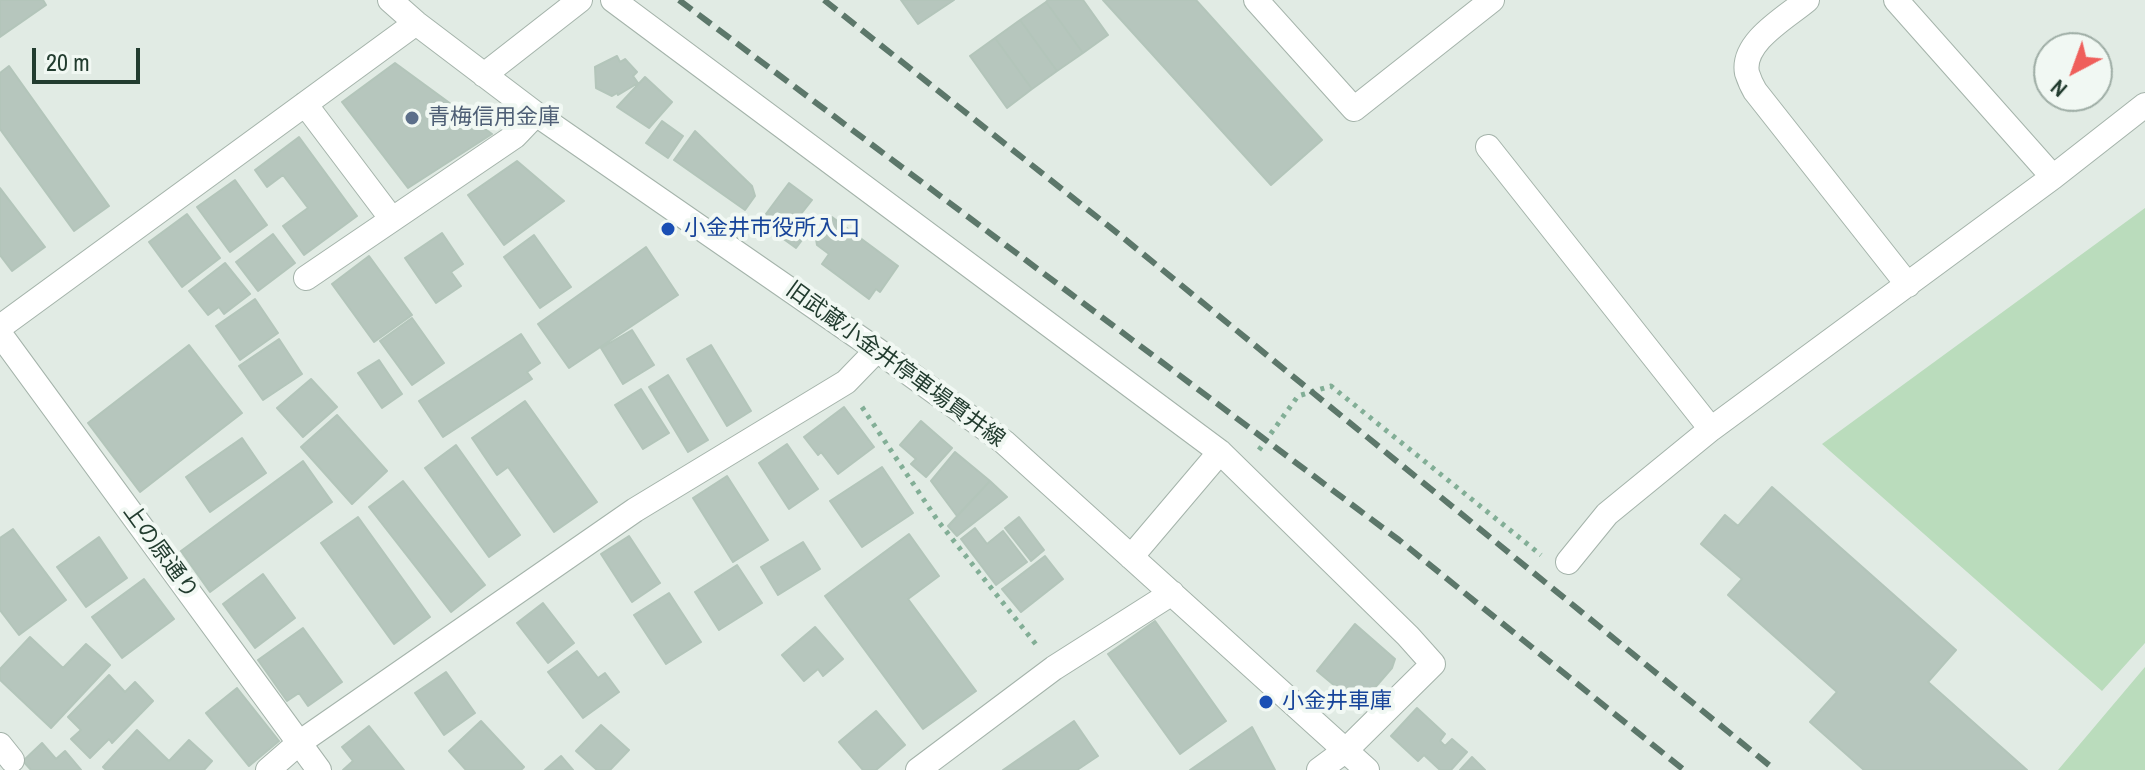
<!DOCTYPE html>
<html>
<head>
<meta charset="utf-8">
<style>
  body { margin:0 }
  #map { position:relative; width:2145px; height:770px; overflow:hidden; background:#e1ebe4; font-family:"Archivo Narrow",sans-serif }
  canvas { display:block }
  .north { position:absolute; left:2033px; top:32px; width:80px; height:80px; box-sizing:border-box; background:#f1f8f3; border:2px solid #9eada5; border-radius:50%; rotate:221deg; font-size:22px; font-weight:700; line-height:32px; text-align:center; color:#223c2f }
  .north::after { content:''; display:block; margin:auto; width:28px; height:36px; background:#ef5f5b; clip-path:polygon(50% 0,100% 100%,50% 72%,0 100%) }
  .scale { position:absolute; left:32px; top:48px; width:108px; height:36px; box-sizing:border-box; border:4px solid #223c2f; border-top:0; padding-left:10px; font-size:24px; line-height:28px; white-space:nowrap; color:#223c2f; -webkit-text-stroke:6px #f1f8f3; paint-order:stroke }
</style>
</head>
<body>
<div id="map">
<canvas width="2145" height="770"></canvas>
<div class="north">N</div>
<div class="scale">20 m</div>
</div>
<script>
const g = document.querySelector('canvas').getContext('2d');
g.lineJoin = 'round';
function paint(path, color) {
  g.fillStyle = color;
  g.fill(path, 'evenodd');
}
function strokePath(path, color, width, dash) {
  g.strokeStyle = color;
  g.lineWidth = width;
  g.lineCap = dash ? 'butt' : 'round';
  g.setLineDash(dash || []);
  g.stroke(path);
}
function write(font, color, halo, rows, align = 'center') {
  g.font = font + ' "Archivo Narrow","Noto Sans JP",sans-serif';
  g.lineWidth = 8;
  g.setLineDash([]);
  g.textBaseline = 'middle';
  g.strokeStyle = halo;
  g.fillStyle = color;
  for (const [text, x, y, turn = 0] of rows) {
    g.save();
    g.translate(x, y);
    g.rotate((+turn || 0) * Math.PI / 180);
    g.textAlign = isNaN(turn) ? turn : align;
    if (halo) g.strokeText(text, 0, 0);
    g.fillText(text, 0, 0);
    g.restore();
  }
}
const green = new Path2D(`
  M2145,208V643L2102,691L1822,444Z
  M2145,667V770H2058Z`);
const building = new Path2D(`
  M0,0H43L46,5L0,37Z
  M901,0H954L918,24Z
  M1048,0H1083L1108,35L1083,53L1046,2Z
  M1103,0H1196L1322,140L1271,185Z
  M1046,2L1083,53L1057,71L1020,20Z
  M1020,20L1057,71L1032,89L995,38Z
  M995,38L1032,89L1007,108L970,56Z
  M617,56L620,62L625,59L637,72L633,76L638,83L618,95L617,93L612,96L596,88L595,67Z
  M395,63L492,134L408,188L342,102Z
  M9,66L109,206L74,231L0,129V73Z
  M645,77L672,102L649,128L617,107Z
  M662,121L683,136L668,158L646,143Z
  M695,131L752,186L755,196L745,210L674,160Z
  M299,137L357,216L304,255L283,226L308,208L283,175L267,187L255,170Z
  M517,161L564,201L504,245L468,195Z
  M235,180L267,225L230,252L197,207Z
  M789,183L812,200L801,214L814,224L796,248L760,222Z
  M0,188L45,247L12,271L0,255Z
  M187,214L220,258L182,287L149,242Z
  M832,217L898,266L880,292L876,289L869,299L822,264L829,254L817,245L816,239Z
  M442,233L463,264L451,272L461,286L436,303L405,258Z
  M273,234L295,263L258,291L236,262Z
  M534,235L571,287L540,308L504,257Z
  M646,247L678,295L569,368L538,324Z
  M369,256L412,315L374,342L332,284Z
  M225,263L250,294L224,314L219,307L208,315L189,291Z
  M255,299L278,333L240,360L216,326Z
  M412,318L444,363L412,385L380,341Z
  M632,330L654,365L623,384L601,348Z
  M521,334L540,363L527,372L532,379L443,437L419,401Z
  M279,339L302,374L263,400L239,366Z
  M189,345L242,413L140,492L88,423Z
  M711,345L751,411L727,426L687,359Z
  M379,360L402,394L382,408L358,373Z
  M668,375L708,440L688,452L649,387Z
  M311,379L337,407L303,437L277,408Z
  M641,389L669,433L643,449L615,405Z
  M525,401L597,502L554,532L508,467L497,475L472,438Z
  M844,407L874,447L838,474L821,452L818,455L804,437Z
  M337,415L387,471L352,504L301,447Z
  M921,421L952,448L926,477L911,464L916,459L900,445Z
  M242,438L266,473L210,512L186,477Z
  M787,444L818,489L789,509L759,463Z
  M456,445L520,535L489,557L425,468Z
  M955,452L990,481L957,516L931,481Z
  M303,461L332,502L210,592L181,551Z
  M882,467L913,513L862,547L830,501Z
  M727,476L768,540L733,562L693,498Z
  M403,481L485,585L451,612L369,507Z
  M990,481L1007,497L957,536L948,526Z
  M1772,487L1956,650L1928,682L2027,770H1864L1810,722L1837,692L1728,595L1742,579L1701,544L1725,515L1738,526Z
  M358,517L430,617L394,644L321,543Z
  M1019,517L1044,550L1031,561L1005,528Z
  M975,528L987,544L1003,531L1027,562L996,585L961,539Z
  M13,529L66,600L19,635L0,610V538Z
  M909,534L939,576L908,599L976,691L923,729L825,596Z
  M629,536L660,583L632,602L601,554Z
  M99,537L127,578L86,607L57,567Z
  M803,542L820,569L778,595L761,567Z
  M1045,556L1063,579L1021,612L1002,589Z
  M737,565L762,603L719,630L695,592Z
  M263,574L295,618L255,648L223,604Z
  M144,579L174,619L122,658L92,617Z
  M669,593L701,642L666,664L634,615Z
  M543,603L574,643L548,663L517,623Z
  M1155,621L1226,721L1180,754L1108,654Z
  M1355,624L1395,659L1392,668L1359,706L1317,671Z
  M815,627L843,659L823,676L818,669L804,681L782,655Z
  M303,628L342,682L308,706L299,693L287,701L258,660Z
  M30,637L63,668L86,644L110,665L51,728L0,680V669Z
  M577,651L598,678L605,673L619,692L583,718L548,672Z
  M446,672L475,713L444,735L415,693Z
  M109,675L125,692L135,682L153,701L112,743L109,739L90,758L71,739L81,730L68,717Z
  M237,688L279,741L249,766L206,713Z
  M1417,708L1445,734L1440,741L1445,746L1452,739L1467,752L1451,770H1440L1424,755L1418,761L1391,736Z
  M876,711L905,745L876,770H863L839,742Z
  M481,721L524,767L521,770H466L449,751Z
  M1074,721L1098,756L1077,770H1003Z
  M601,725L629,750L610,770H597L576,751Z
  M369,726L404,770H343L353,761L342,747Z
  M1252,727L1275,770H1190Z
  M137,730L169,761L189,740L212,761L204,770H106L103,767Z
  M42,743L56,759L65,751L81,770H31L23,761Z
  M561,756L573,770H545Z
  M1472,757L1485,770H1460Z`);
const path = new Path2D(`
  M862,407L938,521L1038,647
  M1259,450L1298,396L1331,386L1541,555`);
const minor = new Path2D(`
  M390,0L416,23L536,114L877,350L1004,442L1367,770
  M613,0L1220,452L1408,636L1433,664L1346,750L1319,770
  M1256,0L1354,109L1492,0
  M1807,0C1787,17 1741,42 1747,73C1749,79 1752,86 1755,91L1908,285
  M1896,0L2053,177
  M484,75L580,0
  M305,104L391,218
  M1488,147L1711,429
  M306,278L515,136L536,114
  M0,327L416,23
  M0,334L319,770
  M1131,557L1220,452
  M1568,562L1607,514L1711,429L2053,177L2145,105
  M0,745L12,760
  M268,770L299,743L635,510L846,382L877,350
  M918,770L1054,668L1172,593`);
const rail = new Path2D(`
  M679,0L1399,540L1684,770
  M824,0L1121,236L1775,770`);
const markers = [
  [412,118,8,"#5c6f8a"],
  [668,229,8,"#1a4fb4"],
  [1266,702,8,"#1a4fb4"]
];
const serviceNames = [
  ["青梅信用金庫",428,118]
];
const transitNames = [
  ["小金井市役所入口",684,229],
  ["小金井車庫",1282,702]
];
const streetNames = [
  ["旧武蔵小金井停車場貫井線",895,365,36],
  ["上の原通り",160,552,54]
];
paint(green, '#badcbc');
paint(building, '#b6c6bd');
strokePath(building, '#b3c5ba', 2);
strokePath(minor, '#a4b3aa', 26);
strokePath(path, '#82ae96', 5, [4, 6]);
strokePath(minor, '#fff', 24);
strokePath(rail, '#5c776a', 6, [16, 8]);
for (const [x, y, r, color] of markers) {
  const dot = new Path2D();
  dot.arc(x, y, r, 0, 2 * Math.PI);
  g.fillStyle = color;
  g.fill(dot);
  strokePath(dot, '#f1f8f3', 3);
}
write('22px', '#4e5e75', '#f1f8f3', serviceNames, 'left');
write('22px', '#164399', '#f1f8f3', transitNames, 'left');
write('22px', '#223c2f', '#f1f8f3', streetNames);
</script>
</body>
</html>
